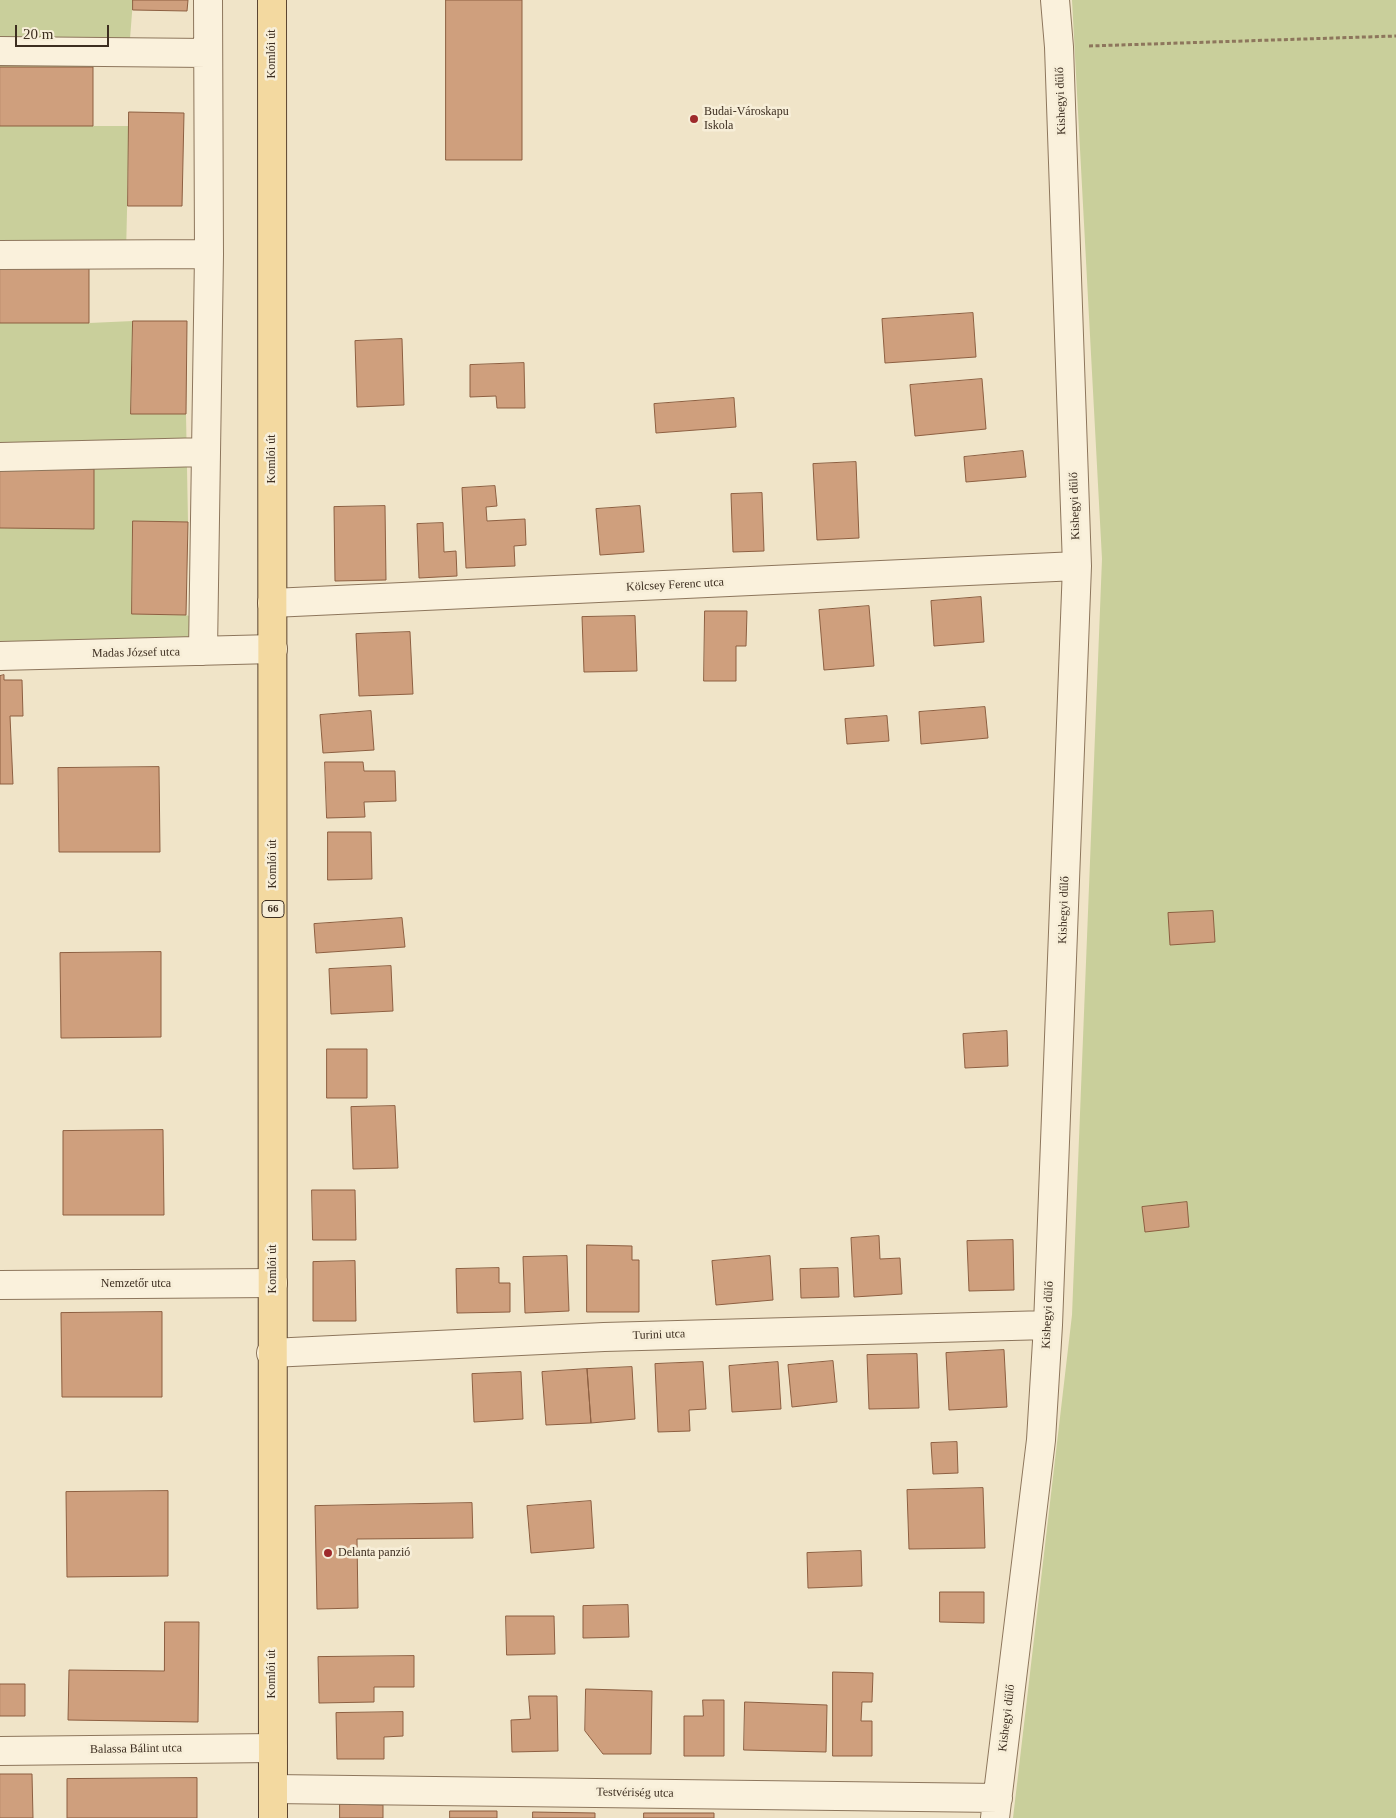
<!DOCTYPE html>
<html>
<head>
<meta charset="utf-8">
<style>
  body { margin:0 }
  #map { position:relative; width:1396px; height:1818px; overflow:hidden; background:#f0e4c8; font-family:Georgia,serif }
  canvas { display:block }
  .scale { position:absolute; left:15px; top:25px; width:94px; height:22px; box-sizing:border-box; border:2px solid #3d2e20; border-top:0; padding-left:6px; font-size:15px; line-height:18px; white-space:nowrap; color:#3d2e20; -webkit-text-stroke:4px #f7eed8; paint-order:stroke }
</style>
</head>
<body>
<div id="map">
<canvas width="1396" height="1818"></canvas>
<div class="scale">20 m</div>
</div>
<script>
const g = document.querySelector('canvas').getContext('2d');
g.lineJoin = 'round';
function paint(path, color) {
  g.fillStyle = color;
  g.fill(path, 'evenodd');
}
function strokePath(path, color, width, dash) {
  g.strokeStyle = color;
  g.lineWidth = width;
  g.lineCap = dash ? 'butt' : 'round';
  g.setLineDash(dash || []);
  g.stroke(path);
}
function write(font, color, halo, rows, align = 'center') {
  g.font = font + ' Georgia,serif';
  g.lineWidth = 5;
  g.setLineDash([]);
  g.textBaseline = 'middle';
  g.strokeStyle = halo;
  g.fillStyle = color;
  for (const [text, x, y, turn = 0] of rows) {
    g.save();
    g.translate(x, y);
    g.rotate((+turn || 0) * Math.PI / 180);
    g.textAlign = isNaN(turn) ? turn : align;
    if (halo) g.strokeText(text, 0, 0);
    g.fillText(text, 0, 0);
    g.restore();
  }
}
const green = new Path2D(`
  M0,0H133L129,52L93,67H0Z
  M1072,0H1396V1818H1013L1072,1315L1102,559Z
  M0,126H129L126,254L0,264Z
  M133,321L131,414H186L188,522L133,521L132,614L186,615L203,620V651L0,656V323H89Z`);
const building = new Path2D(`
  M133,0H188L187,11L133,10Z
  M446,0H522V160H446Z
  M0,67H93V126H0Z
  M129,112L184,113L182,206H128Z
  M0,264H89V323H0Z
  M973,313L976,357L885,363L882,319Z
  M133,321H187L186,414H131Z
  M402,339L404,405L357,407L355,341Z
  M524,363L525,408H497L496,396L470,397V365Z
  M982,379L986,429L915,436L910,385Z
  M734,398L736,427L656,433L654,404Z
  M1023,451L1026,477L966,482L964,457Z
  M856,462L859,538L817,540L813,464Z
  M0,469H94V529L0,528Z
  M495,486L497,506L486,507L487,521L525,519L526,545L514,546L515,566L466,568L462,488Z
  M762,493L764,551L733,552L731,494Z
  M385,506L386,580L335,581L334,507Z
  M640,506L644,552L600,555L596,509Z
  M133,521L188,522L186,615L132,614Z
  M443,523L444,552L456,551L457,576L419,578L417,524Z
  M981,597L984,642L934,646L931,601Z
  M869,606L874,666L824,670L819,610Z
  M705,611H747L746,646H736V681H704Z
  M635,616L637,671L584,672L582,617Z
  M410,632L413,694L359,696L356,634Z
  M4,675V680H22L23,716H10L13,784H0V676Z
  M985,707L988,738L921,744L919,712Z
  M371,711L374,750L323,753L320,715Z
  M887,716L889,741L847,744L845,719Z
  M325,762H363L364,771H395L396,801L364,802L365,817L327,818Z
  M159,767L160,852H59L58,768Z
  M328,832H371L372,879L328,880Z
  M1213,911L1215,942L1170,945L1168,913Z
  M402,918L405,947L316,953L314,924Z
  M161,952V1037L61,1038L60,953Z
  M391,966L393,1011L331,1014L329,969Z
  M1007,1031L1008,1066L965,1068L963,1034Z
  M327,1049H367V1098H327Z
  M395,1106L398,1168L353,1169L351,1107Z
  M163,1130L164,1215H63V1131Z
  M312,1190H355L356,1240H313Z
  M1187,1202L1189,1227L1145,1232L1142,1207Z
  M879,1236L880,1259L900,1258L902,1294L854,1297L851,1238Z
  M1013,1240L1014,1290L969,1291L967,1241Z
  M587,1245L632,1246V1260H639V1312H587Z
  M567,1256L569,1311L525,1313L523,1257Z
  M770,1256L773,1300L716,1305L712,1261Z
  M355,1261L356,1321H313V1262Z
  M499,1268V1283H510V1312L457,1313L456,1269Z
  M838,1268L839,1297L801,1298L800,1269Z
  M162,1312V1397H62L61,1313Z
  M1004,1350L1007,1407L949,1410L946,1353Z
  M917,1354L919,1408L869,1409L867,1355Z
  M833,1361L837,1402L792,1407L788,1365Z
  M703,1362L706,1409L689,1410L690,1431L658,1432L655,1364Z
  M778,1362L781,1409L732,1412L729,1366Z
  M632,1367L635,1419L591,1423L587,1369Z
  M587,1369L591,1423L546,1425L542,1372Z
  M521,1372L523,1419L474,1422L472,1374Z
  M957,1442L958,1473L933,1474L931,1443Z
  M983,1488L985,1548L909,1549L907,1490Z
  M168,1491V1576L67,1577L66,1492Z
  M591,1501L594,1548L531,1553L527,1506Z
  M472,1503L473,1538L357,1539L358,1608L317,1609L315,1506Z
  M861,1551L862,1586L808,1588L807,1553Z
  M940,1592H984V1623L940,1622Z
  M628,1605L629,1637L583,1638V1606Z
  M506,1616H554L555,1654L507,1655Z
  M165,1622H199L198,1722L68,1720L69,1670L164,1671Z
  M414,1656V1687H374V1702L319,1703L318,1657Z
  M833,1672L873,1673L872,1702H862L861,1721H872V1756H833Z
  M0,1684H25V1716H0Z
  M586,1689L652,1691L651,1754H603L585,1731Z
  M529,1696H557L558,1751L512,1752L511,1720L530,1719Z
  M703,1700H724V1756H684V1716H703Z
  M745,1702L827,1705L826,1752L744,1750Z
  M403,1712V1736L384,1737V1759H337L336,1713Z
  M0,1774H32L33,1818H0Z
  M197,1778V1818H67V1779Z
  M340,1804L383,1805V1818H340Z
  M450,1811H497V1818H450Z
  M533,1812L595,1813V1818H533Z
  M644,1813H714V1818H644Z`);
const path = new Path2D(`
  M1089,46L1396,36`);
const minor = new Path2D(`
  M0,51L207,53
  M0,255L209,254
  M0,457L206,452
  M272,603L1077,566
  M203,651L209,254L208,0
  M0,656L273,649
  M0,1285L273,1283
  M271,1353L604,1337L1048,1325
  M0,1751L273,1748
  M273,1789L998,1798
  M995,1818L1041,1440L1048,1325L1077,566L1059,47L1055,0`);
const primary = new Path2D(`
  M272,0L273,1818`);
const markers = [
  [694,119,5,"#9e2a2b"],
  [328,1553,5,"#9e2a2b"]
];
const shields = [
  [273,909,22]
];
const shieldNames = [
  ["66",273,909]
];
const streetNames = [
  ["Komlói út",272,54,-90],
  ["Kishegyi dűlő",1061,101,-92],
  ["Komlói út",272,459,-90],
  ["Kishegyi dűlő",1075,506,-92],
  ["Kölcsey Ferenc utca",675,585,-3],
  ["Madas József utca",136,653,-1],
  ["Komlói út",273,864,-90],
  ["Kishegyi dűlő",1064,910,-88],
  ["Komlói út",273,1269,-90],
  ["Nemzetőr utca",136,1284],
  ["Kishegyi dűlő",1048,1315,-87],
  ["Turini utca",659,1335,-2],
  ["Komlói út",272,1674,-90],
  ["Kishegyi dűlő",1007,1718,-83],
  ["Balassa Bálint utca",136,1749,-1],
  ["Testvériség utca",635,1793,1]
];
const poiNames = [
  ["Budai-Városkapu",704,112],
  ["Iskola",704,126],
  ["Delanta panzió",338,1553]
];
paint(green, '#c9cf9b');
paint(building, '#cf9f7d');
strokePath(building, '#8d5f41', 1);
strokePath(minor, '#8d765c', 30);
strokePath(primary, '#5b4430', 30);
strokePath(path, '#8d765c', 3, [4, 2.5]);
strokePath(minor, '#faf1dc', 28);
strokePath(primary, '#f3d9a0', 28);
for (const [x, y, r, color] of markers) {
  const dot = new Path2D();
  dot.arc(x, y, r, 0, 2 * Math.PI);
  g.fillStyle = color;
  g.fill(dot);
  strokePath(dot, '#f7eed8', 2);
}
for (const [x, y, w] of shields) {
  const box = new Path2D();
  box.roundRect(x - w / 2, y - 8.5, w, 17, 4);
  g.fillStyle = '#f7eed8';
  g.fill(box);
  strokePath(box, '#3d2e20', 1);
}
write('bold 11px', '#3d2e20', null, shieldNames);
write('12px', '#3d2e20', '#f7eed8', streetNames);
write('12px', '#3d2e20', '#f7eed8', poiNames, 'left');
</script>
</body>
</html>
